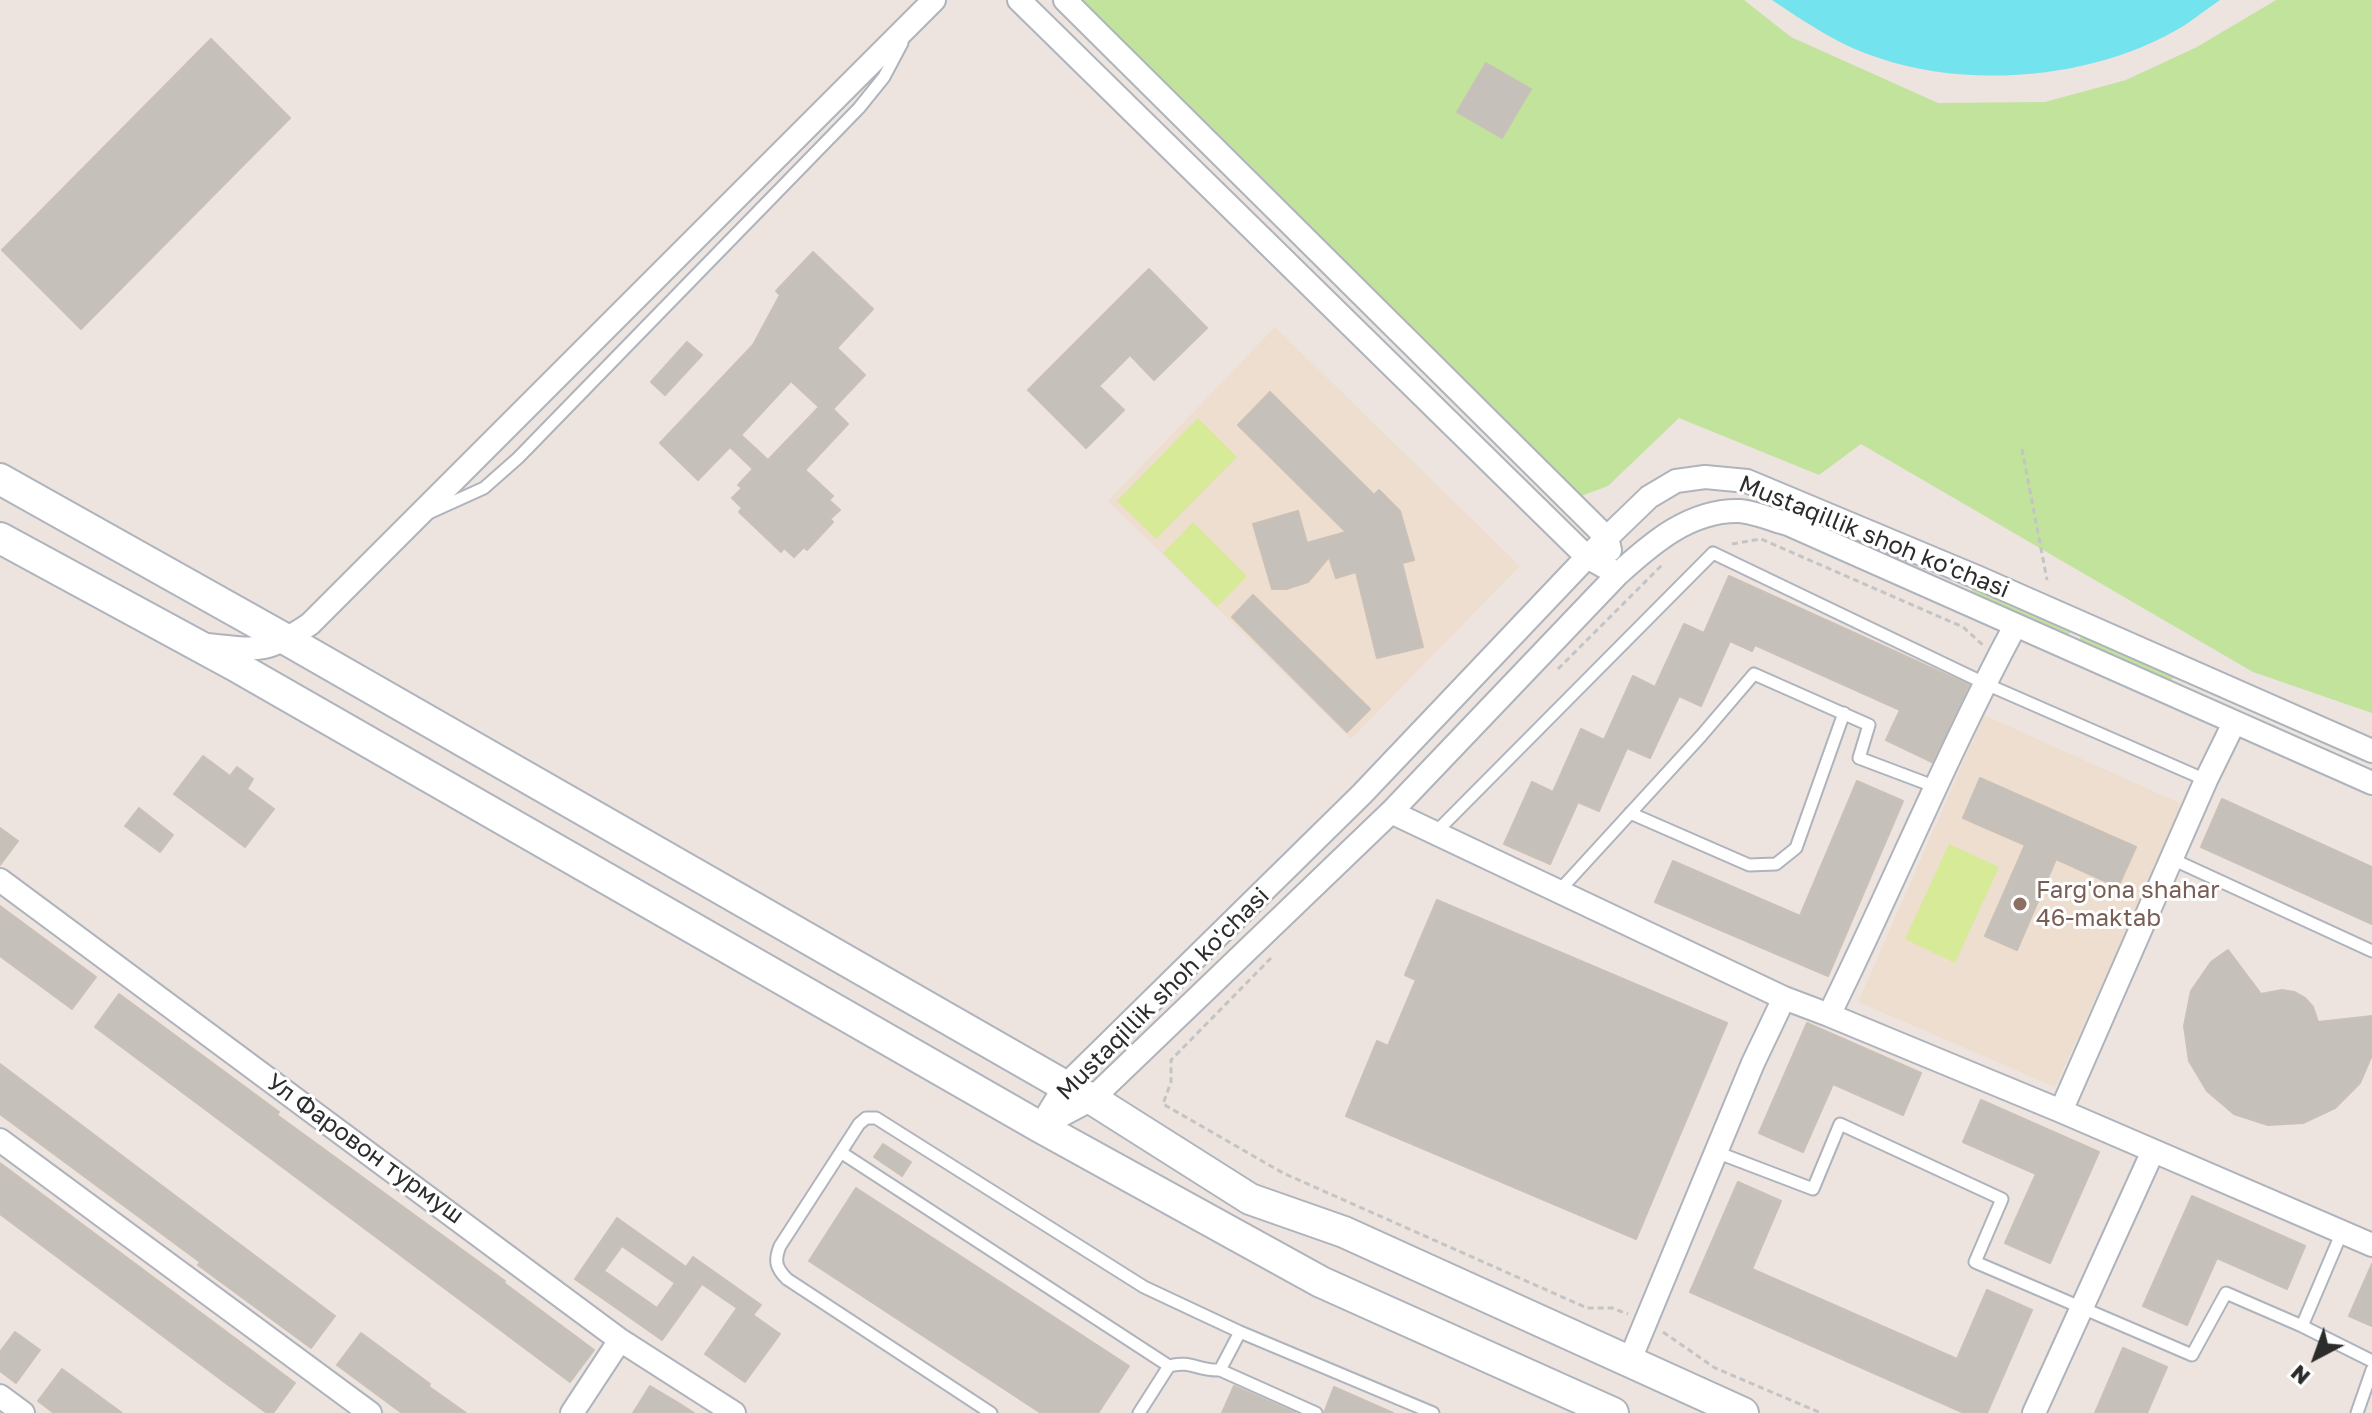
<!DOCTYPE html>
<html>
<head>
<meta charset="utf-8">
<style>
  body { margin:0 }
  #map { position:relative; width:2372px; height:1413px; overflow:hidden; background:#ede4df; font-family:"Golos Text",sans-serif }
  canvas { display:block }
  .north { position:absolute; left:2276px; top:1317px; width:80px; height:80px; -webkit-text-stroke:6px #fff; paint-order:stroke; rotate:221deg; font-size:22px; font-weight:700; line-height:32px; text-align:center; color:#2c2c2c }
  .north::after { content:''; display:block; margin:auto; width:28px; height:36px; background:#2c2c2c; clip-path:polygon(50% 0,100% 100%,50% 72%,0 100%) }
</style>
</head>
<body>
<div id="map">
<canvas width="2372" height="1413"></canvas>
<div class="north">N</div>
</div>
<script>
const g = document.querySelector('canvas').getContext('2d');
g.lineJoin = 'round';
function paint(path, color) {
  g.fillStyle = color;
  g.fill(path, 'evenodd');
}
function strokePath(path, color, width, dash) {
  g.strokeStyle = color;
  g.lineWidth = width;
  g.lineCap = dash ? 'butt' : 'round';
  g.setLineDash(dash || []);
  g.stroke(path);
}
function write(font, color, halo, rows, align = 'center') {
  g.font = font + ' "Golos Text",sans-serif';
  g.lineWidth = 6;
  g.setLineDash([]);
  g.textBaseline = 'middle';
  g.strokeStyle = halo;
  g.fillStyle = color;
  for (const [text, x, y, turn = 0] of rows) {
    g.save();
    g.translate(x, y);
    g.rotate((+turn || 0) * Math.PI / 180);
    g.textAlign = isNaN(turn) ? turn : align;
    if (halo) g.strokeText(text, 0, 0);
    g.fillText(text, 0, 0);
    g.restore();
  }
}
const education = new Path2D(`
  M1275,327L1520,566L1351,739L1108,501Z
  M1984,715L2184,805L2055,1087L1858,1002Z`);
const green = new Path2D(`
  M1082,0H1744L1791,37L1938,103L2045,102L2126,80L2197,47L2276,0H2372V713L2253,672L1861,444L1819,475L1679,418L1608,486L1581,496Z
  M1973,586L2071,630L2068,637L1970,594Z
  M2082,634L2174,676L2170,683L2079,641Z`);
const pitch = new Path2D(`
  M1198,418L1237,457L1156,539L1117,501Z
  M1193,522L1247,576L1217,607L1163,553Z
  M1949,844L1999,867L1955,963L1905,939Z`);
const water = new Path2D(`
  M1772,0H2220C2208,8 2197,17 2185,25C2100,78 1973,90 1879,58C1840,46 1805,22 1772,0Z`);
const building = new Path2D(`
  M211,39L290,118L81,329L2,250Z
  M1486,63L1531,89L1502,138L1457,112Z
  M813,252L873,309L837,348L865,375L833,409L848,424L805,470L833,496L829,500L840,510L830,519L833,522L807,550L804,547L794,557L784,548L781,552L739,512L742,508L732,498L742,488L738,485L753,469L730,447L698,480L660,443L753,345L780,295L776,291ZM791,381L819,407L768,460L741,435Z
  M1149,269L1207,328L1154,380L1130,355L1099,386L1124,410L1086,448L1028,390Z
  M687,342L702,355L665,395L651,382Z
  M1270,392L1374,495L1379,490L1400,511L1414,560L1402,563L1423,647L1377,658L1356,572L1336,578L1329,557L1308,582L1286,589H1272L1253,524L1298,511L1307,543L1346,532L1238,425Z
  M1729,576L1969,685L1932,762L1886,740L1900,710L1755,645L1752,651L1730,641L1701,706L1679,696L1650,758L1627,748L1599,811L1578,802L1550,864L1504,844L1532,782L1553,792L1581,729L1604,740L1633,676L1655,687L1684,624L1704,633Z
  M1253,595L1370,709L1347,732L1232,617Z
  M203,756L230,776L237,767L253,779L247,789L274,809L245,847L174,794Z
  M1980,778L2136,847L2118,887L2056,859L2017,950L1985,936L2025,845L1963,818Z
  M1857,781L1903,801L1828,976L1655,902L1673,861L1800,916Z
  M2222,799L2372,867V924L2201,847Z
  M139,808L173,835L160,852L125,826Z
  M0,828L18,841L0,865Z
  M1437,900L1727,1023L1636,1239L1346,1116L1377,1041L1388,1046L1416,980L1405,975Z
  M0,906L96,977L72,1009L0,956Z
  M2228,950L2261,994L2282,990L2294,992L2305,998L2313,1007L2318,1022L2372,1016V1055L2360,1083L2335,1108L2303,1123L2268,1125L2234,1114L2207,1091L2189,1061L2184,1026L2191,991L2211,962Z
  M119,994L279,1112L277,1115L505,1281L504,1283L594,1350L570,1382L95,1027Z
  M1807,1023L1921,1073L1903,1115L1833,1084L1803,1152L1759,1133Z
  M0,1064L335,1316L311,1348L198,1265L200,1262L0,1114Z
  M1981,1100L2099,1152L2050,1263L2005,1243L2036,1174L1963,1142Z
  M883,1144L911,1162L902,1176L874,1157Z
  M0,1163L295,1383L273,1413H267L227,1384L0,1214Z
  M1738,1182L1781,1201L1752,1269L1957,1359L1987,1290L2032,1310L1987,1413H1964L1690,1292Z
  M856,1188L1129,1366L1098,1413H1041L809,1261Z
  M2192,1196L2305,1246L2287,1289L2217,1258L2187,1325L2143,1306Z
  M617,1218L686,1267L693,1257L761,1305L753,1315L780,1334L745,1382L705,1354L737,1308L702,1284L662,1340L575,1279ZM622,1246L675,1283L657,1308L604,1271Z
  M2372,1264V1326L2349,1316Z
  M15,1332L40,1350L16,1383L0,1371V1352Z
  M361,1333L430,1384L428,1386L466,1413H402L337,1365Z
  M2123,1348L2167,1367L2147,1413H2095Z
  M62,1369L122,1413H54L38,1401Z
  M650,1386L677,1402L694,1413H633Z
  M1234,1386L1295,1413H1222Z
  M1334,1387L1393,1413H1324Z`);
const path = new Path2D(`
  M2022,449L2047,580
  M1732,544L1761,539L1963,627L1983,645
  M1558,669L1663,564
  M1271,958L1171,1060V1082L1163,1104L1283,1173L1587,1308H1612L1628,1314
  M1663,1332L1715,1368L1821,1413`);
const lane = new Path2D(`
  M431,512L484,488L518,458L859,108L884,77L902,43
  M1630,813L1749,865L1776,864L1796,848L1844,713
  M1435,833L1713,553L1986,684L2206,780
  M2172,859L2372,951
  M1559,891L1701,736L1754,674L1869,725L1859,758L1936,787
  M1716,1152L1813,1189L1840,1124L2002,1199L1975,1262L2192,1355L2226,1293L2302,1326
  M842,1153L1169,1366
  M2342,1232L2302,1326L2372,1361
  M1220,1370L1316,1413
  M991,1413L787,1279C776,1268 774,1261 780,1246L859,1124L866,1118H876L1144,1287L1240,1332L1433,1413
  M1139,1413L1169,1366C1190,1360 1199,1371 1220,1370L1240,1332
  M2357,1413L2372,1370`);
const street = new Path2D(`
  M1019,0L1587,557L1618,574
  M1065,0L1607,538L1610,550
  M207,645C257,650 266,654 310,624L934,0
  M1391,812L1784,998L1829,1015C1893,886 1947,753 2015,626
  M0,880L620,1340L734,1413
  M1829,1015L2061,1111L2372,1245
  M2061,1111L2206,780L2234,723
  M1041,1126L1092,1099L1391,812L1618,574C1652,543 1690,510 1739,511C1754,512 1773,520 1788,524L2372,783
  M1040,1127L1065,1086L1362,794L1587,557L1649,497L1676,481L1705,477L1747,481L1979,578L2372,751
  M0,1140L370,1413
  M1629,1362L1753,1063L1784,998
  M0,1396L23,1413
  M572,1413L620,1340
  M2034,1413L2153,1151`);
const secondary = new Path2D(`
  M0,479L287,640L1065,1086L1092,1099L1250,1199L1344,1232L1743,1413
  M0,538L234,665L1040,1127L1321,1282L1613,1413`);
const markers = [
  [2020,904,8,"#8d6e63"]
];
const streetNames = [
  ["Mustaqillik shoh ko'chasi",1874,537,22],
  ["Mustaqillik shoh ko'chasi",1163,994,-45],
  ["Ул Фаровон турмуш",365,1149,36]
];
const educationNames = [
  ["Farg'ona shahar",2036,890],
  ["46-maktab",2036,918]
];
paint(education, '#eedecf');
paint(green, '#c1e39c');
paint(pitch, '#d6ea98');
paint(water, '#73e3ee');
paint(building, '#c6c0ba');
strokePath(building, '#c9c0b8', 2);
strokePath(lane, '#afb4bc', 15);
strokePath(street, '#afb4bc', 26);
strokePath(secondary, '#afb4bc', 34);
strokePath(path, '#c4c4c4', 3, [6, 4]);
strokePath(lane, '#fff', 11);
strokePath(street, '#fff', 22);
strokePath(secondary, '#fff', 30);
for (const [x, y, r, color] of markers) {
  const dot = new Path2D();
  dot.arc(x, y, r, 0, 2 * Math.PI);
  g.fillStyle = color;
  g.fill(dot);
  strokePath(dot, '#fff', 3);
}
write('24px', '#2c2c2c', '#fff', streetNames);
write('24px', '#785e54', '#fff', educationNames, 'left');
</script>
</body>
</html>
